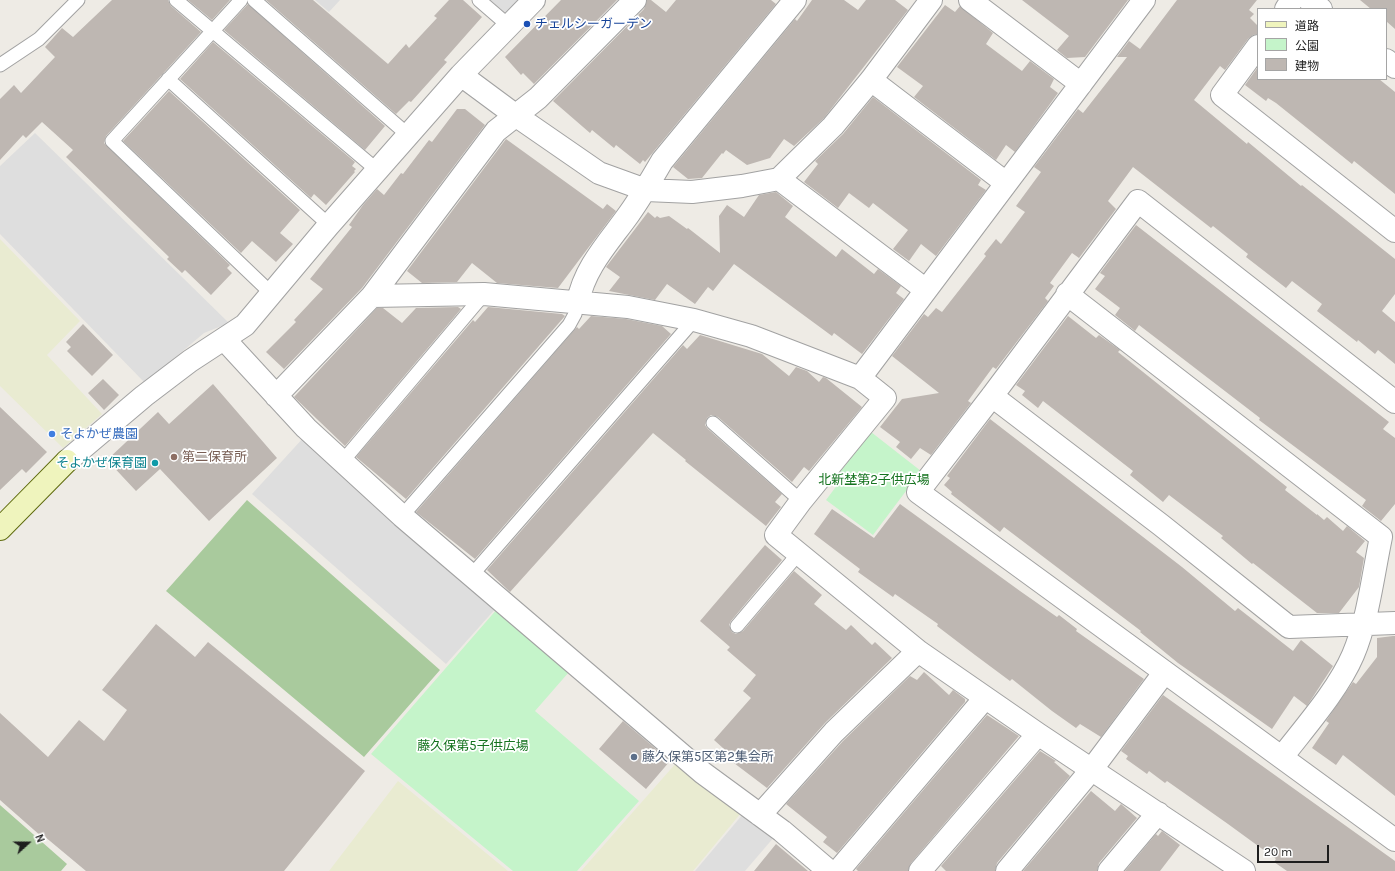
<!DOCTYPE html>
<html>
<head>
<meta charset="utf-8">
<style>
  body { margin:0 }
  #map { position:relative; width:1395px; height:871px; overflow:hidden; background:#eeebe5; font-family:Karla,"Noto Sans JP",sans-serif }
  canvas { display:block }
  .legend { position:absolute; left:1257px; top:8px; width:130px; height:72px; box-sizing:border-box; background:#fff; border:1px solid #a5a5a5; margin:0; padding:5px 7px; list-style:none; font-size:12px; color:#1e1e1e }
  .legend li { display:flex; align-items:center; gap:8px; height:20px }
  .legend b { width:20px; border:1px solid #a5a5a5 }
  .north { position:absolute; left:8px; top:823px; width:40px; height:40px; -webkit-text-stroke:3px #fff; paint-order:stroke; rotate:69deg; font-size:11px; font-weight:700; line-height:16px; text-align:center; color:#1e1e1e }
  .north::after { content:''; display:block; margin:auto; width:14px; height:18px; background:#1e1e1e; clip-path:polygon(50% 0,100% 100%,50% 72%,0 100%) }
  .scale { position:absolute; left:1257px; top:845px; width:72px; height:18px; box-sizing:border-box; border:2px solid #1e1e1e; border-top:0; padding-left:5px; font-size:12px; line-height:14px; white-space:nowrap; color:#1e1e1e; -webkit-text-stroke:3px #fff; paint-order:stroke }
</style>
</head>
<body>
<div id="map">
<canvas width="1395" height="871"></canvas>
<ul class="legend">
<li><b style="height:5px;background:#eff4bd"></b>道路</li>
<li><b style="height:11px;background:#c5f4ca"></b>公園</li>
<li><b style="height:11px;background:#beb7b2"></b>建物</li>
</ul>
<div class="north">N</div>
<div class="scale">20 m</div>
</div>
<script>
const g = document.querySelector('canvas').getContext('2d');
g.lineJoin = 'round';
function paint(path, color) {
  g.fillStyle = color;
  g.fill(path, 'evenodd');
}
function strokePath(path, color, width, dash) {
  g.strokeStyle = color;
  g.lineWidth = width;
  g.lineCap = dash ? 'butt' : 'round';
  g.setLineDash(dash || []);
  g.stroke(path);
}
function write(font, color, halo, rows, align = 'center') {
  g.font = font + ' Karla,"Noto Sans JP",sans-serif';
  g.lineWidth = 3.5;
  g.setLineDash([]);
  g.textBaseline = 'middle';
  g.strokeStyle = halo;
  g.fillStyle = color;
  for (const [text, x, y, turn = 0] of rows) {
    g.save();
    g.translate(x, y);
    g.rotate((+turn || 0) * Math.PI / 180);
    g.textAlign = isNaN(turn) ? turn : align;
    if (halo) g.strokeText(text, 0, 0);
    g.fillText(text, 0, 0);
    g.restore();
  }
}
const farmland = new Path2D(`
  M0,239L80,321L47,355L102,414L63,448L0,386Z
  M677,762L741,813L693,871H581Z
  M398,781L508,871H329Z`);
const forest = new Path2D(`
  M247,500L440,670L364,757L166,591Z
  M0,805L67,864L61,871H0Z`);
const park = new Path2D(`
  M871,432L921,471L873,535L826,500L838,484L834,480Z
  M498,608L569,672L535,711L639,801L577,871H513L371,754Z`);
const parking = new Path2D(`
  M315,0H340L329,12Z
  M490,0H519L506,14Z
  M35,133L229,323L204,333L145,383L0,234V166Z
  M304,437L497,607L446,664L252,494Z
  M743,814L775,836L745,871H695Z`);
const building = new Path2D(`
  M112,0H168L171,6L201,32L106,136L104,143L230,265L227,268L232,273L211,295L185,270L182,273L167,259L169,257L66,157L73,150L42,122L26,138L23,135L0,160V99L14,85L21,93L55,57L45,47L62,28L73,37Z
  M188,0H230L212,20Z
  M266,0H313L388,64L406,44L409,48L437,18L434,16L449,0H463L482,17L444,60L447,62L411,102L409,101L396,114Z
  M561,0H617L534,84L523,73L521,75L505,57Z
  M647,0H651L666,12L676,0H771L776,4L645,162L643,160L640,164L616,145L614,148L592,130L590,133L553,101L644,9Z
  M812,0H844L858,10L866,0H895L908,10L824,118L794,146L784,139L770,158L747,165L726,150L723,154L722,153L702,178L688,179L673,167L795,19L797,21Z
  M1022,0H1128L1085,57L1067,58L1057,50L1069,36Z
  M1177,0H1257L1249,10L1254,14L1250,18L1258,26V34L1253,35L1248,39L1225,70L1220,66L1194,100L1247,144L1248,142L1301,186L1302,185L1395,259V294L1382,311L1395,322V364L1378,350L1375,354L1358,340L1357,342L1317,311L1322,304L1292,281L1286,288L1246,257L1248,254L1213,226L1211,228L1133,167L1108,201L1116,209L1079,258L1072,253L1050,283L1054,286L1045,298L1048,301L996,369L993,367L968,401L971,403L931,455L920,448L911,459L896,447L900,442L880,427L902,399L939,393L892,356L924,314L928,317L936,308L942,312L986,256L984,254L996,239L1001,244L1025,212L1016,206L1041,172L1034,167L1078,109L1083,113L1127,57H1117L1129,41L1140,49Z
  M1360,0H1395V29L1386,21V9H1371Z
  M248,4L385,126L365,150L224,30Z
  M945,5L955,12L960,6L993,33L986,44L1022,71L1030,61L1054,79L1050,87L1058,93L1015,152L1006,145L996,160L914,97L923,86L897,67Z
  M213,42L355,162L352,166L356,169L354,171L355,172L326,205L314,194L311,198L180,79Z
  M1258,67V79H1379L1395,92V194L1354,161L1352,164L1276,103L1268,98L1266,101L1245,85Z
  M169,91L300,210L280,233L293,244L276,262L252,241L241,253L123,141Z
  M873,97L981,180L978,185L986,190L936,256L921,244L909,261L893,249L908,230L873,203L869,208L849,193L838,208L804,182L818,164L815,161L843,134Z
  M457,109H465L485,125L362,288L284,369L266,352L296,322L294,320L323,289L310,279L352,227L349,225L363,205L377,189L384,195L401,173L403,174L429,140L432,142Z
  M506,139L603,209L607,204L616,211L558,288L497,283L472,263L457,282L422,283L407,271Z
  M776,192L793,206L785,217L836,257L842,249L874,274L878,269L901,286L896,293L904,299L862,354L834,333L832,336L734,264L713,291L708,287L695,304L667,284L655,300L609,291L620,277L606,267L648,212L655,218L657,216L660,218L669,216L687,229L688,228L720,253L719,216L727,205L744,217L759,195Z
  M1136,225L1389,422L1383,429L1395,438V504L1381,521L1362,506L1366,500L1259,420L1260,418L1139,325L1135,331L1115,315L1120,308L1095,289L1105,276L1100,273Z
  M458,307L461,309L345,446L294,397L377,308H383L402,323L416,308Z
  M488,307L562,314L565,316L406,499L356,457L473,320L475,322Z
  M591,316L626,319L662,326L671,334L475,559L416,512L577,327L579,329Z
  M1068,316L1096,338L1099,335L1120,350L1118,352L1287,487L1285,490L1317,515V514L1324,520L1327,517L1343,531L1347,526L1365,541L1356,552L1364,558L1359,587L1339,613H1317L1253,563L1252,564L1221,538L1223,536L1169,495L1163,502L1130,475L1133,471L1043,401L1038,408L1022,395L1025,391L1016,385Z
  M83,324L113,355L92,376L67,351L71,347L66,342Z
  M700,335L762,354L789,376L796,367L807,371L819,382L823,377L826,378L862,407L809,471L804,467L792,482L718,417L711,415L707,418L705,425L708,429L782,494L775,502L781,507L766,526L685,461L686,460L653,433L510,592L487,570L683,345L687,349Z
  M103,379L119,395L104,410L88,393Z
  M213,384L277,458L209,521L160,469L136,491L107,460L158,412L169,424Z
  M0,407L47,452L26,473L22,469L0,490Z
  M990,419L1182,567L1235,611L1238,608L1293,651L1301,640L1333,666L1307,706L1294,696L1272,729L1178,663L1140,632L1141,631L1004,527L1000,532L951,494L952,492L944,485L950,478L947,476Z
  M900,504L1020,591L1057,617L1059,615L1077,629L1076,631L1144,679L1101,737L1080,724L1076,728L1052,711L1012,679L1010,681L975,655L937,626L938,624L895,594L893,597L858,572L860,569L814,534L832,509L874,538Z
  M765,545L782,560L731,621L729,625L732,632L736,634L743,631L794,571L822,595L814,604L846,630L851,625L872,645L875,642L892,658L825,723L767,788L730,760L733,757L714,740L751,698L743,691L756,675L727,650L730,647L700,621Z
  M156,624L195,657L208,642L365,771L284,871H86L44,836L42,837L0,800V713L48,757L79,720L104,741L127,710L102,690Z
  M1393,636H1395V796L1343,755L1336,765L1312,748L1329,723L1326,721L1353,682L1356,684L1377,657V638Z
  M924,672L949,695L953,690L965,699V702L837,853L823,842L827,837L786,804L843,741L910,676L917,680Z
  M1163,695L1395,861V871H1287L1274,862L1276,859L1228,824L1167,781L1165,783L1149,771L1147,774L1126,759L1128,756L1121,751Z
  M987,715L1019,736L911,863L908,871H858L856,869Z
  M623,721L670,761L646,789L599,749Z
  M1040,751L1056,761L1054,762L1070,776L997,863L995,871H946L941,866Z
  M1091,791L1115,811L1121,804L1137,818L1099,863L1097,871H1023Z
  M1162,831L1180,845L1160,871H1125L1156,834L1158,836Z
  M776,844L808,871H754Z`);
const lane = new Path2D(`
  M176,0L377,170
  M241,0L112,141L272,294
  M254,0L408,135
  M479,0L509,26
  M0,65L39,39L78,0
  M168,79L329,225
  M713,423L801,501
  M342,462L484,294
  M402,516L569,325L575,314L578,302
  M471,576L694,320
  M737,626L799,553`);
const street = new Path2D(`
  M970,0L1081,84
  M1309,0L1321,9
  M1286,9L1292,0
  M1258,46L1222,95L1395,231
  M1386,60L1395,67
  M461,75L515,115L599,173L646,190L692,192L742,186L779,179L833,126L871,80L931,0
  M871,80L1006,183
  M779,179L926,290
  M1067,294L1381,537C1373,575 1368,620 1353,655C1338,690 1305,727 1282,757
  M372,296L484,294L628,307L694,320L751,336L860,378L885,398L801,501L776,535L918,651L1038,734L1244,871
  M578,302C584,268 609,242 629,214C641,197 651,180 662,161L795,0
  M224,339L306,428L402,516L703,773L782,831L829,871
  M860,378L1144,0
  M276,396L372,296L496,131L538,98L635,0
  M992,396L1161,525L1289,627L1395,623
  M1395,402L1138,201L992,396L918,492L1395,840
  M67,461L144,396L190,361L245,325L329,225L461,75L534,0
  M760,815L834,732L918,651
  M838,871L985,698
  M920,871L1038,734
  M1007,871L1092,769L1164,673
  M1109,871L1158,813`);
const secondary = new Path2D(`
  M0,529L67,461`);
const markers = [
  [527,24,4,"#1a4fb4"],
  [52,434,4,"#3f7fe0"],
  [174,457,4,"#8d6e63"],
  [155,463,4,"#0f9aa8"],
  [634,757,4,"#5c6f8a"]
];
const transitNames = [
  ["チェルシーガーデン",535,24]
];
const shopNames = [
  ["そよかぜ農園",60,434]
];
const educationNames = [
  ["第二保育所",182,457]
];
const cultureNames = [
  ["そよかぜ保育園",147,463]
];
const parkNames = [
  ["北新埜第2子供広場",874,480],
  ["藤久保第5子供広場",473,746]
];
const serviceNames = [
  ["藤久保第5区第2集会所",642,757]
];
paint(farmland, '#e9ebd1');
paint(forest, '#a9ca9d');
paint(park, '#c5f4ca');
paint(parking, '#dedede');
paint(building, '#beb7b2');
strokePath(lane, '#a2a2a2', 15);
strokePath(street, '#a2a2a2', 24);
strokePath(secondary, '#5f6b0e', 24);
strokePath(lane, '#fff', 13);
strokePath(street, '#fff', 22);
strokePath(secondary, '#eff4bd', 22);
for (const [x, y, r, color] of markers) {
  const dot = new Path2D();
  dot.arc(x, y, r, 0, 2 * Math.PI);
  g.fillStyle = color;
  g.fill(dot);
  strokePath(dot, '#fff', 1.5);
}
write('13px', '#164399', '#fff', transitNames, 'left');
write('13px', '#366cbe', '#fff', shopNames, 'left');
write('13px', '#785e54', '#fff', educationNames, 'left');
write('13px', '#0d838f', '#fff', cultureNames, 'right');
write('13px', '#15731f', '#fff', parkNames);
write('13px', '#4e5e75', '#fff', serviceNames, 'left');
</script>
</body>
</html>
